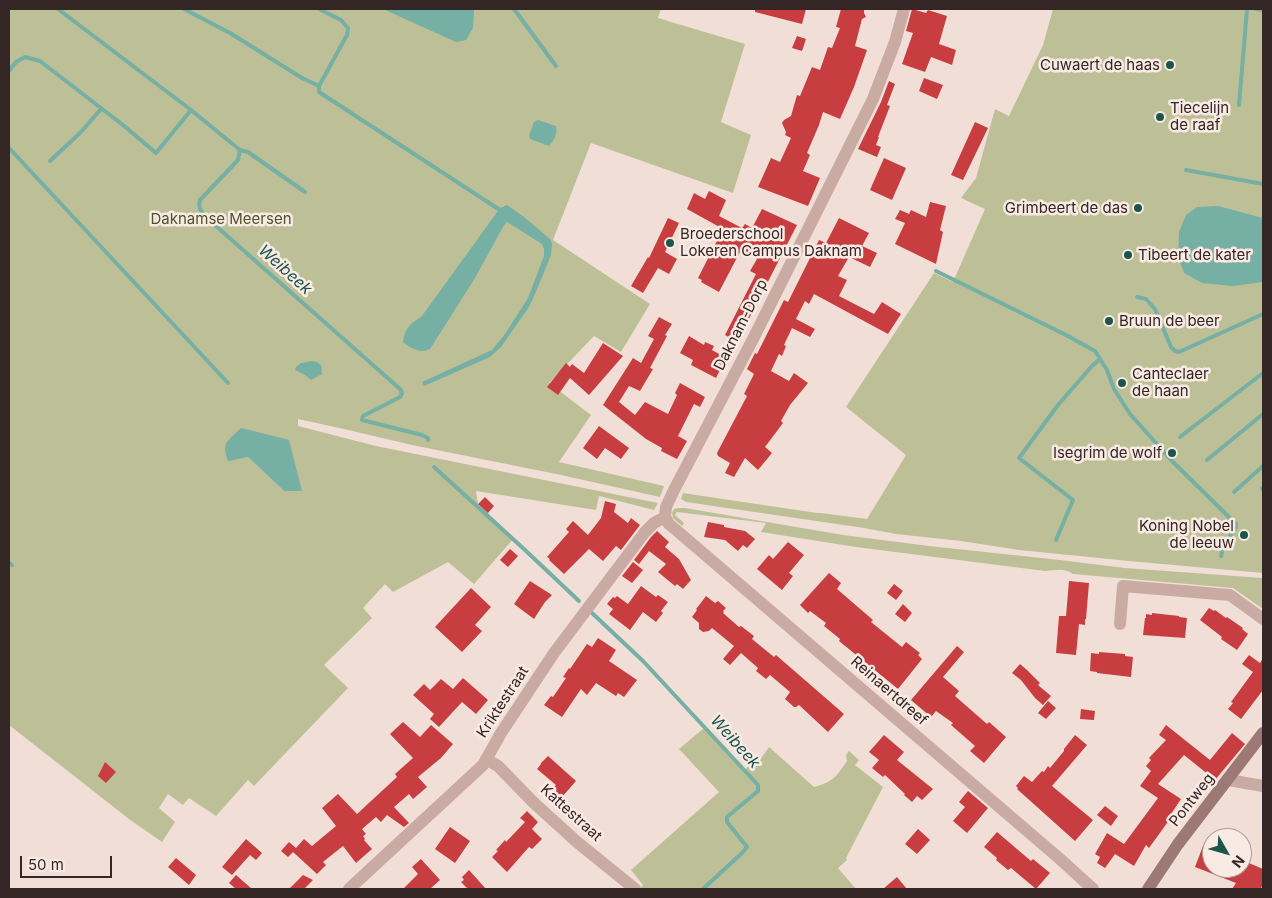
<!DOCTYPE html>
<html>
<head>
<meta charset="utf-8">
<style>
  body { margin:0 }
  #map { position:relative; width:1272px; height:898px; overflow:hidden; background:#f1dfd7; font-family:Inter,sans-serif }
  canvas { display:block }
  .frame { position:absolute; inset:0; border:10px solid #342625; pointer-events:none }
  .north { position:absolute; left:1202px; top:828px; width:50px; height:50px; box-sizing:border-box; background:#f9eae4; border:1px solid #aa9c98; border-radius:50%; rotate:128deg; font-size:14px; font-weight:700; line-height:20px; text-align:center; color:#342625 }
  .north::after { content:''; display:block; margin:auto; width:18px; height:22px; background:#1b564b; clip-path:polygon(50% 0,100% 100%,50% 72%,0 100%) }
  .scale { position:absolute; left:20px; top:856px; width:92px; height:22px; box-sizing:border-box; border:2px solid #342625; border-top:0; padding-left:6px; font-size:15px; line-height:18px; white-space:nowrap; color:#342625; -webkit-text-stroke:4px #f9eae4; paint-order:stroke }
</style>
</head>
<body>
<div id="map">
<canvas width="1272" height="898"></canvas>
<div class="frame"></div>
<div class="north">N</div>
<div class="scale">50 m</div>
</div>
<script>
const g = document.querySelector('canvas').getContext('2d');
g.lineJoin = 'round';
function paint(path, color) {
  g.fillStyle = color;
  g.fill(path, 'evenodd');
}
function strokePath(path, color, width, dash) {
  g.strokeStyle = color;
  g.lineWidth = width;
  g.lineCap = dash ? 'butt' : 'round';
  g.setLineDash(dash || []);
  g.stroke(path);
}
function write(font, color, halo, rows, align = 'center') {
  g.font = font + ' Inter,sans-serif';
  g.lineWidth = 5;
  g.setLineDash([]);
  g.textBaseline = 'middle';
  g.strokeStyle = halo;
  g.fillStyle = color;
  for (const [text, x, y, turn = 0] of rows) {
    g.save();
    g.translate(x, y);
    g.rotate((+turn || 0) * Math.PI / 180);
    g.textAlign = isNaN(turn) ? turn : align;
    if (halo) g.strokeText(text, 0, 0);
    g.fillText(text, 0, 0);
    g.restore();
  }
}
const green = new Path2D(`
  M9,9H661L658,18L745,44L721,122L751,135L733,193L591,143L553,240L650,304L621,352L594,336L549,383L591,415L559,462L664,486L660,497L561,475L412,445L344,429L298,419V426L376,446L658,503L654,510L599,496L596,510L476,491L478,504L514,538L474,584L448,562L393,592L385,584L363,608L372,618L324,665L348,688L254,786L248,780L216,816L189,798L183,805L168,794L159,808L175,822L162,842L129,819L9,725ZM248,457L302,491H284Z
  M1053,9H1263V573L1129,561L1019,550L961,541L896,534L864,528L686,502L681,499L683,493L817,513H821L867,519L906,455L846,407L934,273L953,282L985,209L961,198L976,178L995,109L1009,116L1043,45Z
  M678,508H685L843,535L929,546L1060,560L1125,568L1263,578V609L1233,588L1073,574C1061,567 1056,571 1045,571L856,547L761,532L766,523L677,512L675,515L684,523L682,526L673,518L672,513L674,509Z
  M704,728L744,771L749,765L757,764L769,747L814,787C833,782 836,777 847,761L846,755L849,751L859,760L855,765L883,787L846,858L847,860L838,868L856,889H639L643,885L631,870L719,792L679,749Z`);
const water = new Path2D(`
  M383,9H473L474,11L473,28L466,40L456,42Z
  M538,120L556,126C558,133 554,141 549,146L530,139L529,136L534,122Z
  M507,205L524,217L551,240L552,244L551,255L535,294L529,307L501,347L490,357L424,386L422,382L492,350L505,334L528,298L544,256V249L542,244L507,222L503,227L475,278L430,349C420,354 410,348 403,342C405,327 411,324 422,316L500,208Z
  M1218,206L1263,218V282L1233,286L1202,283L1184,273L1178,256L1179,232L1186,215L1197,207Z
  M312,361L317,362L321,365L322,374L311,380L305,375L295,370L296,367L301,363Z
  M241,428L289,440L302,491H284L248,457L228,461C221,442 228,441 241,428Z`);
const stream = new Path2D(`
  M58,9L191,110L240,150L238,160L200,200C196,212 208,218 216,226L400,389L402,393L400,397L363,416L362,420L422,435L428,438V440
  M184,9L230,33L302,78L319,86
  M319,9L341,20L348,28L347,35L319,86V92L503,212
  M514,9L556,66
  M1256,9L1263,10
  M9,71L16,62L25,57L40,61L123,125L156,153L191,110
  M1239,105L1247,9
  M9,148L228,383
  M240,150L248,152L305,192
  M50,161L81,132L101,109
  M1186,170L1263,184
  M936,271L1066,335L1095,351L1107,370L1114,389L1130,414L1172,461L1236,524V527L1224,545L1221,556
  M1137,297L1146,299L1155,309L1171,347L1175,351L1179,352L1263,314
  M1180,437L1263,373
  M1207,460L1263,414
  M434,467L525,550L579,601
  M1262,488L1263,490
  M1234,492L1263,466
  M1056,540L1073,500L1019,458L1058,405L1092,366L1100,359
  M9,563L12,565
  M592,613L643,661L758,785V791L727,817V822L747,847L742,853L703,889`);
const building = new Path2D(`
  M755,9H806L802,24L755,12Z
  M841,9H864V13L866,17L862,19L855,46L867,50L854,87L840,119L823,112L819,125L807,153L810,155L803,171L820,178L808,206L758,187L771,158L780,162L791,138L785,135L786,132L782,123L784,120L791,116L797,95L800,96L812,67L820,70L828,47L832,48L840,28L836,27Z
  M912,9L926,13L928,10L947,16L939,44L956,50L952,65L931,57L925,72L902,64L913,33L906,31Z
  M797,36L806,39L802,51L792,48Z
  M924,78L943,85L937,99L919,91Z
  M889,81L895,84L887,105L890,106L878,137H879L876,145L881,147L877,157L858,149L881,102Z
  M975,122L988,128L963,180L951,175Z
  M884,158L906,168L892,200L870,190Z
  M709,191L726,200L719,216L742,228L745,224L752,228L762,209L797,225L737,342L725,335L756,274L750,271L757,259L741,250L719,292L701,282L702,280L698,278L723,229L687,209L694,193L705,199Z
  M930,202L946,206L940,230L943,232L936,264L895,244L905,223L895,219L900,210L909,214L911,210L926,217Z
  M668,218L679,223L665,252L677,259L669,274L658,268L643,293L631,286L648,257L649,258Z
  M839,218L869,233L862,246L877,253L870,267L849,257L838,276L847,280L839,296L874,314L882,302L901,314L888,334L814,294L809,304L805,301L796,319L815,329L810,337L792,328L784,345L786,346L782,356L779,354L771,371L789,381L794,373L808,383L790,405L781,421L783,423L765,447L772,453L758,470L745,458L734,477L725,473L730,463L718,456L717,453L747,396L744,394L754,374L747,369L755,353L757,354L784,300L788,302L819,240L826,243Z
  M659,317L672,324L665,335L667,336L650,368L653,369L640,391L629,386L619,402L635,415L645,402L668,414L677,395L675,393L680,383L705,397L700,407L694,404L678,436L687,441L677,459L661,451L662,448L646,439L603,405L633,358L641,363L654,339L648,336Z
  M689,336L704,345L705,342L714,346L712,350L726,358L716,378L691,365L693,360L680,353Z
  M603,343L623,356L589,395L570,378L558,395L547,387L566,363L570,367L572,364L584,373Z
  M599,426L629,448L621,459L605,448L597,459L583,448Z
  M485,497L494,506L488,513L478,504Z
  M605,501L616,504L614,512L628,523L631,518L640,525L621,550L616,546L603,561L589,549L564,574L549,560L550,559L547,557L569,532L566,529L573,521L588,535L601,518Z
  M708,522L724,525V527L745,531L755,539L747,548L743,545L738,551L725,540L704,537Z
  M657,531L669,542L665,547L679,559L691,580L683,589L677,584L675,586L658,572L666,564L649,551L639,564L634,560L651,537Z
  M788,542L804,555L789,573L793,576L782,590L757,569L769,555L773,559Z
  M510,549L518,556L508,567L500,560Z
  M633,562L643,570L632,583L622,576Z
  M829,573L841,583L837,589L873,620L871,622L902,647L906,642L920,653L918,655L922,659L898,689L839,641L840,639L824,626L826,623L810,611L808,613L800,605Z
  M530,581L552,595L545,602L534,619L514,604Z
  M1069,581L1089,583L1086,619H1085V625L1079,624L1076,655L1056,653L1059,616H1066Z
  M894,584L903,591L896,600L887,593Z
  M641,586L656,597L658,595L668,602L661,611L663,613L656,622L643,612L630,630L609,614L613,609L607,604L613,597L615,598L617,596L628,604Z
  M471,588L491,607L475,625L482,631L462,652L435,627Z
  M706,596L715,603L718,601L726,608L723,611L724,612L723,613L739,627L741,626L754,636L752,639L774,657L776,655L844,714L828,732L799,705L796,707H794L785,699L790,692L770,675L766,679L756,671L758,668L741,653L730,665L723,659L734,646L712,628L709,631L703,632L699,629V623L692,617L697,610L696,609L700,604Z
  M903,604L912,613L905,622L895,614Z
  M1209,608L1214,611L1215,610L1226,618L1227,617L1243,628L1242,629L1248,634L1237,650L1221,639L1222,637L1200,620Z
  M1152,613L1179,616V617L1187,618L1185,638L1143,635L1145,618H1146V614L1152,615Z
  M598,638L616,650L609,661L637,680L624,697L618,693L616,696L596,683L587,695L581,689L562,717L544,705L551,696L553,697L566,678L563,677L569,668L570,669L587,644L592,647Z
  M957,646L964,652L943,677L959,691L955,696L987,724L989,722L1006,737L984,763L970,751L975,746L951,725L953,723L936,711L931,717L911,700Z
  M1099,652L1125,654V656L1133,657L1131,677L1097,673V672L1090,671L1091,653L1099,654Z
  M1249,655L1260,663L1263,658V690L1241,719L1228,709L1233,703L1231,702L1253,672L1242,664Z
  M1020,664L1027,670L1040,683L1038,685L1051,696L1043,705L1035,698L1021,680L1012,673Z
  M463,678L488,700L476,714L462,702L439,727L430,719L434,714L413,695L424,684L430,690L441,679L453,689Z
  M1048,701L1056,708L1046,719L1038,713Z
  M1081,709L1095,711L1094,720L1080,719Z
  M403,722L420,737L431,725L453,744L441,758L418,777L427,787L413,799L409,794L394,807L409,823L404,827L387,815L381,822L376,817L362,829L366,834L363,836L365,839L364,840L372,849L356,863L343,846L323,862L326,865L317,874L293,852L288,857L281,851L289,842L296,848L304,839L312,846L336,826L322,808L338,794L357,814L397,777L395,774L413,758L390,734Z
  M1166,725L1210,760L1232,733L1245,744L1215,780L1184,755L1158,784L1181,799L1169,817L1170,819L1149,848L1146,845L1134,866L1115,854L1105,868L1097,863L1100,857L1095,854L1107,833L1124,844L1158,798L1140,786L1151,771L1146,766L1151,760L1149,758L1166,740L1159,735Z
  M884,735L904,752L897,760L933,789L922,800L917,796L912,802L904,795L905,794L885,775L883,777L872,768L879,760L869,752Z
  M1075,735L1087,745L1052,786L1093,820L1075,841L1017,789L1018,788L1016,786L1024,776L1032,782L1042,771L1044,772L1048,766L1050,768L1064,751V749Z
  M548,756L576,781L562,797L552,789L556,785L537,769L541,764V763Z
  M105,762L116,772L106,783L98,776Z
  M968,791L988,808L967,833L953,821L965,807L959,802Z
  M1105,806L1118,816L1111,826L1097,815Z
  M527,811L538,822L532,829L542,839L532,849L529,847L507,872L492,857L498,851L496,850L505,840L506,842L525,822L520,818Z
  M450,827L470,841L455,863L435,849Z
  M918,829L930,840L917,854L905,844Z
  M997,832L1031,861L1033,859L1050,873L1036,889L1011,868L1008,870L996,860L997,858L984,847Z
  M246,839L262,853L256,860L250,855L232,875L222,867Z
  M1203,846L1212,850V868H1242V860L1263,869V883L1261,889H1232L1236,883L1195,867Z
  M176,858L196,875L189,885L168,867Z
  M421,859L440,880L430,889H403L418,874L412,867Z
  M469,870L486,889H468L461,882L464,880L462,877Z
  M236,875L252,889H236L229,883Z
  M303,875L313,880L304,889H289Z
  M897,877L907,889H883Z`);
const street = new Path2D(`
  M665,517L669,524L675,529L1060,859L1093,889
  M665,517L666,507L674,490L753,339L873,99L895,42L904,9
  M1120,624L1123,586L1230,595L1263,619
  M486,759L498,766L534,803L577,842L635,889
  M1228,780L1263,786
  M349,889L483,765L501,733L554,653L645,532L654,523L665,517`);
const secondary = new Path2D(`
  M1148,889L1178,844L1263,733`);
const markers = [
  [1170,65,5,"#1b564b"],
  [1160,117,5,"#1b564b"],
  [1138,208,5,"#1b564b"],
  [670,243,5,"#1b564b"],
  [1128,255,5,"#1b564b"],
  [1109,321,5,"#1b564b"],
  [1122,383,5,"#1b564b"],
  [1172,453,5,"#1b564b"],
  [1244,535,5,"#1b564b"]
];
const poiNames = [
  ["Cuwaert de haas",1160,65,"right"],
  ["Tiecelijn",1170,108],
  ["de raaf",1170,125],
  ["Grimbeert de das",1128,208,"right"],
  ["Broederschool",680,234],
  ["Lokeren Campus Daknam",680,251],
  ["Tibeert de kater",1138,255],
  ["Bruun de beer",1119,321],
  ["Canteclaer",1132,374],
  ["de haan",1132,391],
  ["Isegrim de wolf",1162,453,"right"],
  ["Koning Nobel",1234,526,"right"],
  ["de leeuw",1234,543,"right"]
];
const parkNames = [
  ["Daknamse Meersen",221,219]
];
const streetNames = [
  ["Daknam-Dorp",741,325,-63],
  ["Reinaertdreef",889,691,41],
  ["Kriktestraat",503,702,-57],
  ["Pontweg",1192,800,-52],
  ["Kattestraat",571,813,42]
];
const waterNames = [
  ["Weibeek",285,270,42],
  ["Weibeek",735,742,48]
];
paint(green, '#bdc097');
paint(water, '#76afa3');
strokePath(stream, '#76afa3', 4);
paint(building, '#c83e40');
strokePath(street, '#c9aba3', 12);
strokePath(secondary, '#9d7975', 12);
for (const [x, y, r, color] of markers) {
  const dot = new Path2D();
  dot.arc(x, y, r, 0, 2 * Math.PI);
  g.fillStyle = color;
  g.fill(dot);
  strokePath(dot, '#f9eae4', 2);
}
write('15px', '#342625', '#f9eae4', poiNames, 'left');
write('15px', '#4e5329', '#f9eae4', parkNames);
write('15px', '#342625', '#f9eae4', streetNames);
write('italic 16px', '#1b564b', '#f9eae4', waterNames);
</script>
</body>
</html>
